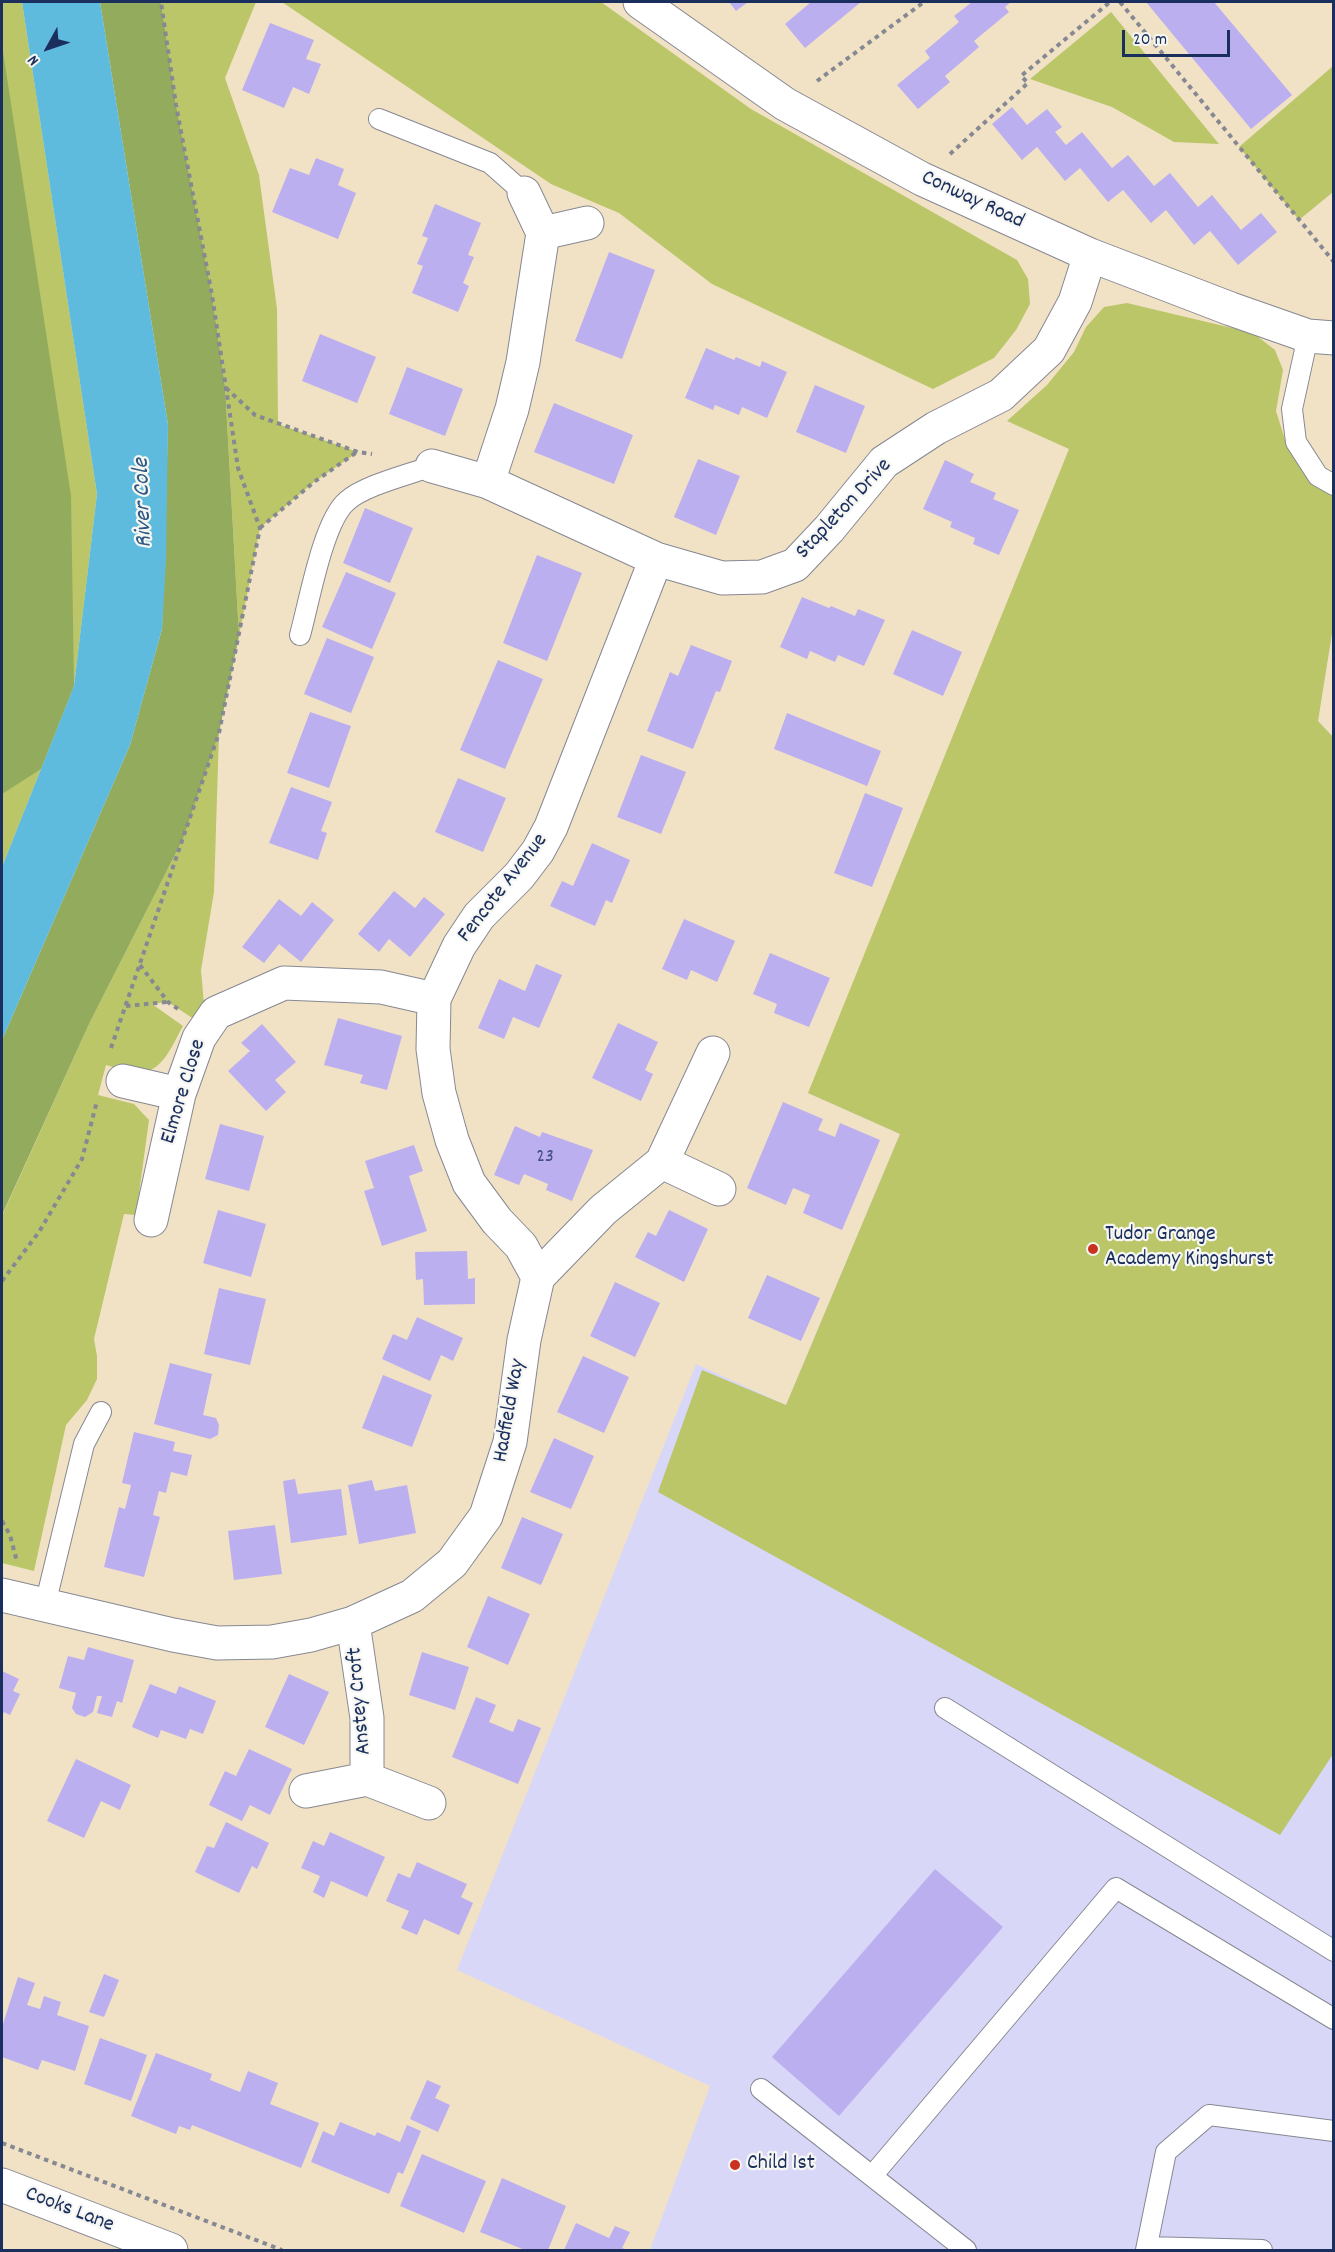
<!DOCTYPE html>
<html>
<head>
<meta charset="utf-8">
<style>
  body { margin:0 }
  #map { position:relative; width:1335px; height:2252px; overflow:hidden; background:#f1e2c6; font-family:Dekko,sans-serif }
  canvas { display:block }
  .frame { position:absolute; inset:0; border:3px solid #1b2f5e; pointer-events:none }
  .north { position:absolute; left:18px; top:18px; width:60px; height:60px; -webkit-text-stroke:4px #f6f6f2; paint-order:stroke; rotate:230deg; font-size:16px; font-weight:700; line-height:24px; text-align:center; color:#1b2f5e }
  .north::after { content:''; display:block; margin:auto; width:21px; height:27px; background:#1b2f5e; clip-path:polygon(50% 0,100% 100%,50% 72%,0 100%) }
  .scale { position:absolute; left:1122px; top:30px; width:108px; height:27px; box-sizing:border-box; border:3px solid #1b2f5e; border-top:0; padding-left:8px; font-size:18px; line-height:21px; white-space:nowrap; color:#1b2f5e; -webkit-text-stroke:4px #f6f6f2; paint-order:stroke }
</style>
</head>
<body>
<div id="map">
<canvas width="1335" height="2252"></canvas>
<div class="frame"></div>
<div class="north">N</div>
<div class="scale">20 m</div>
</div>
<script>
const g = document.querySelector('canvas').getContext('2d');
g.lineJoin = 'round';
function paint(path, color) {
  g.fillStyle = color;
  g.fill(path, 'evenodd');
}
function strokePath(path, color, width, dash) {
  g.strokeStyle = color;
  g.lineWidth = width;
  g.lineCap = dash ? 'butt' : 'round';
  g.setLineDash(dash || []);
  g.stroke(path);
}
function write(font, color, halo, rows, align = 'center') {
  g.font = font + ' Dekko,sans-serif';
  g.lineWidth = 4.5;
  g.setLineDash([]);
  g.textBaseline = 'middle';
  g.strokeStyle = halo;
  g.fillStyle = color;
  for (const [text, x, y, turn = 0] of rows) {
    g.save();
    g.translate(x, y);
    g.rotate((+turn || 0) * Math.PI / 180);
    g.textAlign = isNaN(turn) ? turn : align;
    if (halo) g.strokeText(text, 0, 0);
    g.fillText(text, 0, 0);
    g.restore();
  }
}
const built = new Path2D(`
  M1333,627L1318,721L1334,738L1333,2250H650L710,2086L457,1970L696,1364L786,1405L900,1134L808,1093Z`);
const green = new Path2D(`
  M2,2H22L97,494L74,686L2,867Z
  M161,2H256L225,78L259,175L277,309L278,424L358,452L314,482L260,528L239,636L225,386L212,295L176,105Z
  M282,2H601L751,109L1017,260L1028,279L1030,304L1016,330L994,358L933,389L712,284L619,213L551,184Z
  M1111,12L1219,144L1174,142L1112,107L1030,79Z
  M1333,66V192L1299,220L1239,147Z
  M1127,303L1253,333L1275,350L1283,370L1276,411L1286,443L1312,483L1333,492V627L1318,721L1334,738L1333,1754L1280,1835L658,1492L702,1370L786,1405L900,1134L808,1093L1069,449L1007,421L1047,385L1074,352L1086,327L1104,307Z
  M219,733L214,892L201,970L206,1027L168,1002L152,1004L183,1026C171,1047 162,1075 134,1073C124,1072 115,1067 106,1065L98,1095L134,1104L149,1120L136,1215L124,1214L94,1339L97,1356V1379L87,1400L66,1425L34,1571L2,1563V1216L90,1022L183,839Z`);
const forest = new Path2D(`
  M100,2H161L176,105L212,295L225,386L239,636L219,733L183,839L90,1022L2,1215V1040L130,745L162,629L168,425Z
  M2,45L71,496L74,686L41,769L2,794Z`);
const water = new Path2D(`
  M22,2H100L168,425L166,559L162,629L130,745L2,1040V867L74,686L97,494Z`);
const building = new Path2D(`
  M729,2H748L736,11Z
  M811,2H861L805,48L785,24Z
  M972,2H1011L1005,7L1009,12L974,41L979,47L945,76L950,82L918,109L897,85L930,58L925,51L959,22L954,16Z
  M1146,2H1214L1292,95L1251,129Z
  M270,23L314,40L306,59L321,64L309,94L293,87L284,108L242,90Z
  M1012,107L1027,125L1047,109L1062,127L1055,132L1066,145L1082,132L1112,168L1128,155L1154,186L1170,173L1198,207L1212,195L1241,230L1261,213L1277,232L1238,265L1210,231L1194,245L1166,210L1151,223L1123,190L1108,202L1080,168L1065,181L1037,147L1022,160L992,124Z
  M316,158L344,169L338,185L356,193L338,239L272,212L290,168L309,175Z
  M435,204L481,223L468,255L474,257L463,283L469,286L458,312L412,293L423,266L417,264L428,238L422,236Z
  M609,252L655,270L622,359L575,341Z
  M320,334L376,357L357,403L302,381Z
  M706,348L734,360L736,357L760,367L762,361L787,372L767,418L742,407L739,415L715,405L713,410L685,398Z
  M407,367L463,389L445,436L389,414Z
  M815,385L865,406L846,453L796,432Z
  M554,403L633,435L614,484L534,452Z
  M698,459L740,476L716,535L674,517Z
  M945,460L974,474L970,482L996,493L993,499L1019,510L999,555L973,544L975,538L950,527L952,522L923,509Z
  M365,508L413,528L390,583L343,563Z
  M537,555L582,573L547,661L503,643Z
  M346,572L396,593L372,649L322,627Z
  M802,597L829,608L831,606L855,616L858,609L885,620L864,666L838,655L835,662L810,651L807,659L780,647Z
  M912,630L962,652L943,696L893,674Z
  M327,638L374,657L351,713L304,694Z
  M691,645L732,661L720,692L716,691L693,749L647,731L670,672L678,676Z
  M498,660L543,679L505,769L460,750Z
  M310,712L351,726L329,788L287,773Z
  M787,713L881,751L867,786L774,749Z
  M641,755L686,772L661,834L617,817Z
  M458,778L506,798L483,852L435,832Z
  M291,787L332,802L321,831L327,833L318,860L269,843Z
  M865,793L903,808L872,887L834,873Z
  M592,843L630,860L612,903L606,900L595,926L550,906L562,881L573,886Z
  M394,891L415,908L424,897L445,914L410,957L389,939L379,952L358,934Z
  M279,899L301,916L312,902L334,920L301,962L279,944L264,963L242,947Z
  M684,919L735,941L717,982L691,970L687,980L662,969Z
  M770,953L830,978L809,1027L774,1013L777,1004L753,994Z
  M536,964L562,975L539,1028L513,1017L504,1039L478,1028L499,979L525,991Z
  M338,1018L402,1036L387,1090L360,1083L363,1075L324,1065Z
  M618,1023L658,1042L645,1070L653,1074L641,1101L592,1078Z
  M262,1024L296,1062L275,1080L286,1092L266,1111L228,1071L250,1051L241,1043Z
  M783,1102L823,1119L818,1130L835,1137L840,1123L880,1140L842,1230L803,1213L810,1195L793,1188L786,1205L747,1188Z
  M220,1124L264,1136L249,1191L205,1179Z
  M515,1126L540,1137L542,1132L593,1150L572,1201L546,1190L548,1184L524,1174L519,1185L494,1175Z
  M414,1145L423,1171L409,1176L427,1231L382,1246L364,1191L374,1188L365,1161Z
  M218,1210L266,1224L251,1277L203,1263Z
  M669,1210L708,1229L684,1282L635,1257L648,1232L656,1236Z
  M467,1251L468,1279L475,1278V1304L424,1305L423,1279L416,1280L415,1252Z
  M767,1275L820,1298L801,1341L748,1318Z
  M615,1282L660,1303L635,1357L590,1336Z
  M219,1288L266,1299L250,1365L204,1354Z
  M417,1317L463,1338L453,1361L441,1355L430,1381L382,1359L393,1334L407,1340Z
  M583,1356L629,1377L604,1433L557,1412Z
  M170,1363L212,1374L203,1415L216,1418L219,1425L218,1435L210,1439L154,1424Z
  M383,1375L432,1395L412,1447L362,1428Z
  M134,1432L175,1442L173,1451L192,1455L187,1476L171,1472L166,1493L159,1491L153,1515L160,1517L144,1577L104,1567L119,1507L125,1509L131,1485L122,1483Z
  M554,1438L594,1456L571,1509L530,1492Z
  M295,1479L298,1494L341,1489L347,1535L291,1543L283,1481Z
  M372,1480L375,1491L407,1485L416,1533L359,1544L348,1485Z
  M522,1517L563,1534L541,1585L501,1568Z
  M275,1525L282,1574L234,1580L228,1531Z
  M488,1596L530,1614L508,1665L467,1647Z
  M88,1647L134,1660L122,1703L117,1701L112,1717L97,1713L102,1696H97L93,1712L85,1717L76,1714L72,1708L76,1693L59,1688L68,1656L84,1660Z
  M422,1652L469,1667L455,1710L409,1695Z
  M2,1671L19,1679L13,1691L20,1694L10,1715L4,1712L2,1717Z
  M289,1674L329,1692L304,1745L265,1727Z
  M150,1684L176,1694L179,1686L216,1701L203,1734L190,1729L186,1739L161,1730L158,1738L132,1727Z
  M476,1697L496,1705L489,1722L513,1732L518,1719L541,1728L518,1784L452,1757Z
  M249,1749L292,1769L270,1815L250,1805L242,1821L209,1805L225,1771L236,1776Z
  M76,1759L131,1785L120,1810L101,1801L84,1838L47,1821Z
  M226,1822L269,1843L257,1869L252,1866L239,1893L195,1872L207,1846L214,1848Z
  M330,1832L385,1857L367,1897L331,1881L324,1898L313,1892L320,1876L301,1868L313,1841L324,1846Z
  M417,1862L467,1884L461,1897L473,1903L459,1935L424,1919L417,1935L401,1928L409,1911L386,1901L398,1873L410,1878Z
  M935,1869L1003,1927L839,2116L772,2057Z
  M104,1974L119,1980L104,2017L89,2012Z
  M18,1977L35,1983L27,2005L40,2009L44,1996L61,2002L57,2015L89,2026L75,2071L42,2060L38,2070L2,2057V2027Z
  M100,2038L147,2055L131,2101L84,2084Z
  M156,2053L212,2074L210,2080L240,2092L248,2071L278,2083L270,2104L319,2123L301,2168L192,2125L190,2130L179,2126L176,2134L131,2116Z
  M427,2080L441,2086L435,2098L450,2105L438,2132L410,2119Z
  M340,2122L375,2136L377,2132L400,2142L407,2125L421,2131L403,2174L398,2172L389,2194L311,2162L323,2131L334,2136Z
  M422,2154L486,2181L464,2233L400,2206Z
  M502,2178L566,2206L548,2250H525L480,2232Z
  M576,2223L609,2238L615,2226L630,2232L622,2248L628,2250H564Z`);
const path = new Path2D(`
  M1120,2L1334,262
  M817,81L924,2
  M950,154L1028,83L1021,76L1110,2
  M226,388L255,415L358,452L372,454
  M260,528L314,482L357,452
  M140,965L168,1002L178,1009
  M126,1006L167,1002
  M111,1048L219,733L260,528L238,468L212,295L176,105L161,2
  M2,1281L39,1232L82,1159L97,1101
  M2,1521L10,1535L17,1562
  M2,2143L282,2250`);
const service = new Path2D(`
  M379,119L490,163L524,193
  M1308,336L1292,409L1296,442L1318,476L1334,485
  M300,635C309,603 323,521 347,501C365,485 408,475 432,466
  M45,1605L84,1444L101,1412
  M945,1708L1334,1951
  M761,2089L966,2250
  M872,2176L1116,1888L1334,2019
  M1147,2247L1262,2250
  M1146,2250L1166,2152L1209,2115L1334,2131`);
const minor = new Path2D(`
  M640,2L785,104L922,179L1090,255L1231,309L1308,336L1334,338
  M524,193L543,233L587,223
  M543,233L523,362L512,409L488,482L656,559L722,578L762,577L795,565L829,529L884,462L936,428L1001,395L1049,350L1075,302L1090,255
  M432,466L488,482
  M123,1081L179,1094
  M662,1162L719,1189
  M151,1220L179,1094L199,1038L216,1013L284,983L381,987L434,999
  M538,1277L521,1246L497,1221L469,1183L452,1140L439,1093L433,1049L434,999L459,946L479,916L519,876L538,851L551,827L656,559
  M2,1595L173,1635L217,1643L272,1642L311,1635L353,1623L412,1596L452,1563L486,1516L510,1442L524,1340L538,1277L603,1210L662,1162L713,1053
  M353,1623L367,1718V1779
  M306,1791L367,1779L429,1803`);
const tertiary = new Path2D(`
  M2,2185L171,2250`);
const markers = [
  [1093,1249,6,"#c8321e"],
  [735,2165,6,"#c8321e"]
];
const numberNames = [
  ["23",545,1158]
];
const streetNames = [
  ["Conway Road",972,201,25],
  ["Stapleton Drive",845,510,-47],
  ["Fencote Avenue",504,889,-52],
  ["Elmore Close",185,1092,-73],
  ["Hadfield Way",511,1411,-80],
  ["Anstey Croft",361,1701,-95],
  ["Cooks Lane",69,2211,21]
];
const poiNames = [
  ["Tudor Grange",1105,1236],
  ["Academy Kingshurst",1105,1261],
  ["Child 1st",747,2165]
];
const waterNames = [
  ["River Cole",145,503,-92]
];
paint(built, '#d9d7f8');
paint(green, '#bac668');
paint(forest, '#93ab5c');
paint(water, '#5fbbdd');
paint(building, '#bcafef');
strokePath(service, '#868892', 22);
strokePath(minor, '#868892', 35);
strokePath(tertiary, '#868892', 35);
strokePath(path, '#868892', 4, [4.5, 4.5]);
strokePath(service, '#fff', 20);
strokePath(minor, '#fff', 33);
strokePath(tertiary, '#fff', 33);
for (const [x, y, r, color] of markers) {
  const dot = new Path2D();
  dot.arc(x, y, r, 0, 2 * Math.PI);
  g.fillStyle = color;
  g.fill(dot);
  strokePath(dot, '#f6f6f2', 2);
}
write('20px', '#434f82', null, numberNames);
write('22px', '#1b2f5e', '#f6f6f2', streetNames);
write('22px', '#1b2f5e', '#f6f6f2', poiNames, 'left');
write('italic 24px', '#2f5984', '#f6f6f2', waterNames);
</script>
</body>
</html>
